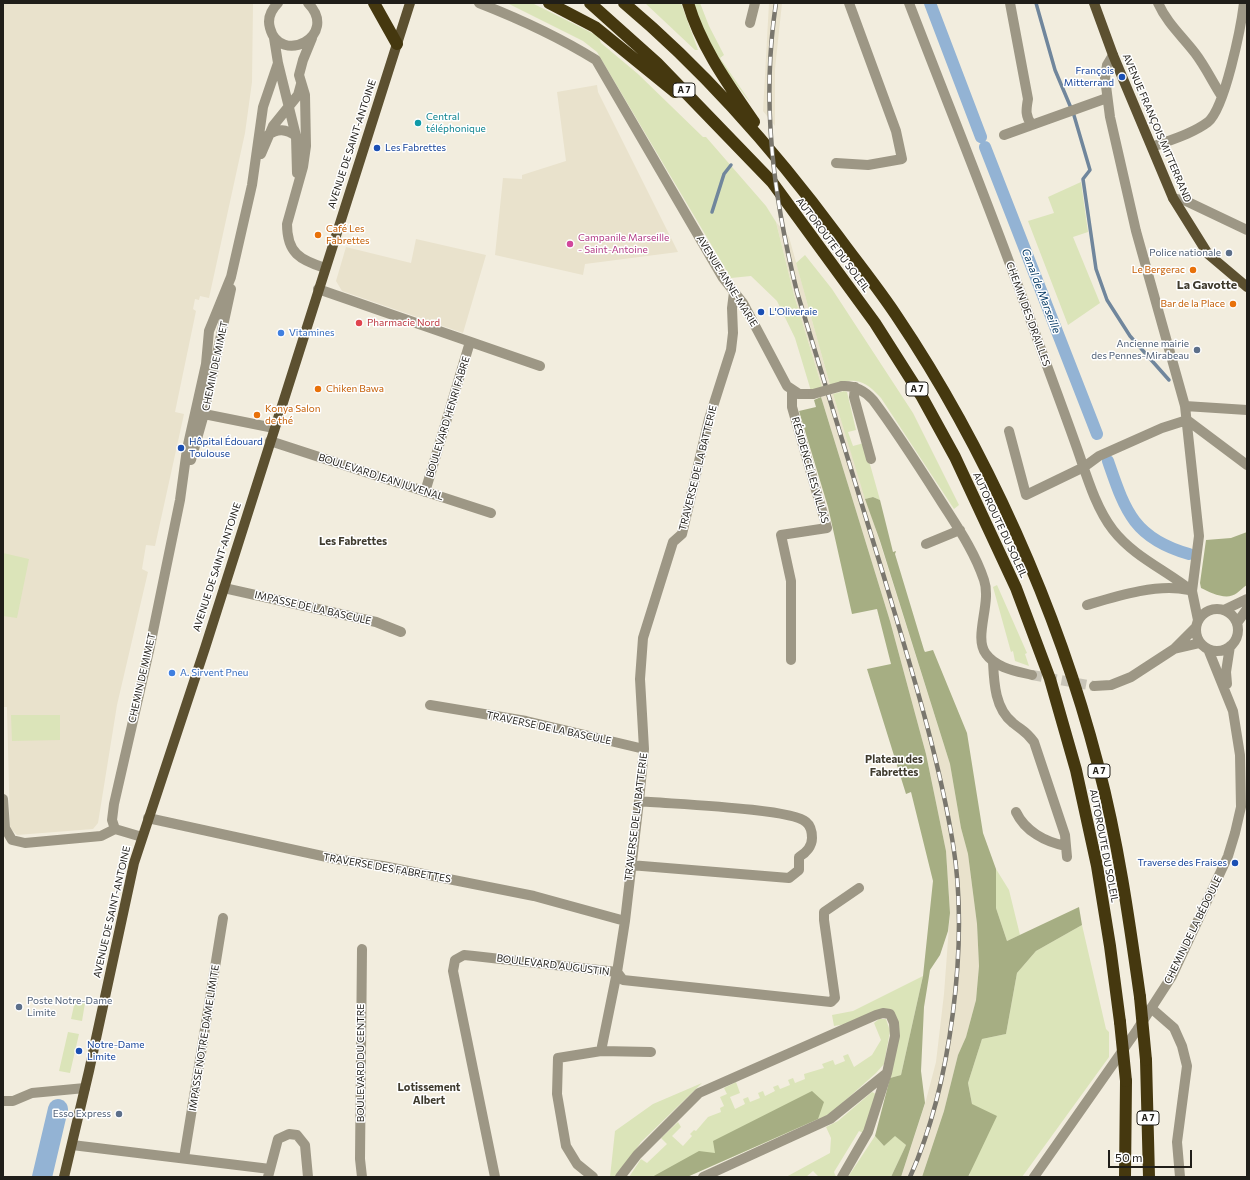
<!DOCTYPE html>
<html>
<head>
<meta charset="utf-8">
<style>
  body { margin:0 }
  #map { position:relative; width:1250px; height:1180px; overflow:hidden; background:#f2edde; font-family:Commissioner,sans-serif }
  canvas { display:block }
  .frame { position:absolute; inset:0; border:4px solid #201e19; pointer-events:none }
  .scale { position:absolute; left:1108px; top:1150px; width:84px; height:18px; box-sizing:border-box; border:2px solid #201e19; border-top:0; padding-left:5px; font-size:12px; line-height:14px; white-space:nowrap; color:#201e19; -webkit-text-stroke:3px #fff; paint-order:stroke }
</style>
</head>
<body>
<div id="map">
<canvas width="1250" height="1180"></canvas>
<div class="frame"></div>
<div class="scale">50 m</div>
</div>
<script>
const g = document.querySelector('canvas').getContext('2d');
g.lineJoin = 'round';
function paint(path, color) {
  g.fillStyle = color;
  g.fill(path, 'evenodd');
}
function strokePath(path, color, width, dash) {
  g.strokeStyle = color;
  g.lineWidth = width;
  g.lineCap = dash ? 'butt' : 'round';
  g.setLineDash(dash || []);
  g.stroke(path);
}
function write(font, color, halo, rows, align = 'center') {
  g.font = font + ' Commissioner,sans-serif';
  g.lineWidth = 3;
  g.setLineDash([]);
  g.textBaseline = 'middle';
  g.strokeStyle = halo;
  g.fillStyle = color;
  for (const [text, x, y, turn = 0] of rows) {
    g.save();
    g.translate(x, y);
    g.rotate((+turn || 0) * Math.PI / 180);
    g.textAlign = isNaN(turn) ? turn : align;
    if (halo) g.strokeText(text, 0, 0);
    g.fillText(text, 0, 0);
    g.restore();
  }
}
const built = new Path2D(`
  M3,3L253,4L252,82L245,133L209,298L200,296L199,300L195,299L193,309L196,311L175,412L184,414L155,546L146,545L142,569L148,572L117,705L98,823L93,829L17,835L10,828L7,707H3Z
  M769,3H782L775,69V126L763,111Z
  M597,85L598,92L678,252L585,264L583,275L495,255L503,178L522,179V175L566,161L557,92Z
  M776,222L789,237L830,385L822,387L794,295Z
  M416,239L486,255L463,333L342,291L336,281L346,247L411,263Z
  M833,394L950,764L961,828L968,854L977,924L979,966L976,1000L966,1037L958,1055L944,1111L922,1177H901L925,1104L936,1062L944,994L950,913L946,851L926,754L890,621L821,397Z`);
const green = new Path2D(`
  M507,3H532L598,36L601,43L638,74L703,137H706L766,206L776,222L794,295L822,387L811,391L795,338L777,301L751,276L731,278L597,52L583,41Z
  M645,3H681L698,50H695Z
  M693,3H700L709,26L724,55L720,58L751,103C723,70 708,43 693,3Z
  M1081,182L1088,232L1073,237L1100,303L1068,325L1028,221L1054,213L1048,197Z
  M805,255L832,289L913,413L959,505L954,509L881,398C863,378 855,378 830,385L796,263Z
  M844,391L847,392L856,430L848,432L853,446L864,443L880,500L873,497L865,499L833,394Z
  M3,553L29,559L17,618L3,616Z
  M997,585L1027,653L1025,654L1029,666L1015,661L1013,651L1011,652L993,587Z
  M11,715H60V740L12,741Z
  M996,869L1009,890L1020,935L1007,941L996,908Z
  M1082,925L1106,1029L1109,1032V1057L1022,1177H968L970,1174L972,1104L968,1083L982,1039L1006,1034L1017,973L1036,951Z
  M923,976L901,1075L890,1078L895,1016L834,1026L832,1015L853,1011Z
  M75,1001L85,1003L82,1021L71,1019Z
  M879,1019H886L890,1031L884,1064L876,1073L830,1114L687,1177H629L641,1159L647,1163L667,1144L661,1138L678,1122L681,1127L672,1136L683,1146L692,1136L690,1134L694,1130L696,1131L708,1117L721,1112L720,1108L724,1106L720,1097L727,1094L724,1088L736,1082L740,1093L730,1097L735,1109L745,1104L743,1099L748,1097L750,1102L760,1098L758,1093L763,1091L765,1096L775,1091L773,1087L778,1085L780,1089L790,1085L788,1080L793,1078L795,1083L805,1079L804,1074L824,1068L822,1064L833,1060L835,1065L845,1061L843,1056L848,1054L854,1067L872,1055L881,1040L874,1023Z
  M68,1032L79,1034L70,1073L59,1071Z
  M702,1083L641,1142L618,1177H610L615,1131L653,1104Z
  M872,1092L876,1094L863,1133L859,1131L834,1172L836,1177H819L813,1171L806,1177H786L830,1153L831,1138L826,1127L838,1121Z
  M895,1135L906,1145L891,1177H848L875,1136L884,1146Z`);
const forest = new Path2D(`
  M821,397L890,621L926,754L946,851L950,913L948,931L940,955L930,970L924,1007L921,1071L925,1103L901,1177H891L906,1145L895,1136L884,1146L875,1136L890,1078L901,1075L923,976L933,881L911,792L906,794L867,669L891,664L877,609L852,614L828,507L799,411L816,407L814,400Z
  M873,497L880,500L893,552L896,551L895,554L924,650L925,652L933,650L967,733L983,833L996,869V908L1007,941L1079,907L1082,925L1036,951L1017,973L1006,1034L982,1039L968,1083L972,1104L997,1116L968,1177H922L944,1111L958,1055L966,1037L976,1000L979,966L977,924L968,854L961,828L950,764L880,541L865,499Z
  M1247,532V585C1243,587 1241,590 1237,593C1227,601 1211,593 1201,588L1200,583L1206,540L1231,538Z
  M812,1091L824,1102L818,1119L687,1177H652L699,1151L715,1153L713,1141Z`);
const stream = new Path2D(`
  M1036,3L1055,70L1071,108
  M1073,112L1090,170L1083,179L1096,269L1107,300L1130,336L1169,380
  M712,212L724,174L731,165`);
const canal = new Path2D(`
  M930,3L981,137
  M985,147L1097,434
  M1108,461C1125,510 1133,538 1189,554`);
const river = new Path2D(`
  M42,1177L58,1109`);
const minorTunnel = new Path2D(`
  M1032,675L1094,686`);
const minor = new Path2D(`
  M278,3C271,10 267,18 270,28C280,66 340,36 308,3
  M479,3C520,19 559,37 596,60L723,278L743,303L787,386L799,394H813
  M909,3C952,115 998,227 1038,341C1051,377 1065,414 1078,451C1087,477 1096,508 1113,530C1134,557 1166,570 1192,591
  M1010,3L1028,99C1026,110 1025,116 1032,125
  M1158,3C1167,23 1182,36 1195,53C1205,66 1212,81 1221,95
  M750,23L755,3
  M274,38L278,63L296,136L297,173
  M312,38L303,60L299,75L305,95L306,146L303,167L287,224C287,253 300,260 325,268
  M1113,55L1107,65L1105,78L1110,117L1136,231L1185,406L1199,536L1192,591L1198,620
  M268,135C278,128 286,129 296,136
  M1004,135L1107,98
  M1152,147C1170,140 1192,134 1208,122C1225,108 1241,27 1244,3
  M261,154L273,126L298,95L301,84
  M836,163L868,165L902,159L896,131L849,3
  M1173,198L1186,201L1247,230
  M318,289L540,366
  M842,386C856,385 865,391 873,400C897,432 918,465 939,498C956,525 974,550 984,580C992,603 973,637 986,654C996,668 1016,671 1032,675
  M855,387L854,397L871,459
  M1185,406L1247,410
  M199,413L274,428
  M1187,420L1247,465
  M1009,431L1026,495L1084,467L1099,456L1162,428L1187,420
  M270,441L491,513
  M191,460L204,414L231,289
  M425,492L470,342
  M926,544L960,530
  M224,588L376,622L401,632
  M1087,605C1117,596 1158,583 1188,590
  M1196 630a21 21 0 1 1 42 0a21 21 0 1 1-42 0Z
  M1224,610L1247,599
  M1237,623L1247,609
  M1174,649L1200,643
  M791,660V581L781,535L827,528L792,407V391
  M993,662C994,683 995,709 1013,723C1024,732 1025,730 1034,742L1065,835L1067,857
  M1227,684L1226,672L1230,646
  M1094,686L1111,685L1131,677L1174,649L1196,627
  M430,705L526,721L644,749
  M3,799L5,828L12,840L25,843L101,836L115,829
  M1016,812C1025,831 1045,842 1066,846
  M148,818L336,859L383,866L534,896L625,921
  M142,837L115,829L112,820L114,804L149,651L180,500L187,449L206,364L209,331L231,277L252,185L263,107L278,63
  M630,865L789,878L799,870V857C806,853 812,846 812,838C812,831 811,826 806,822C791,808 667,804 639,801
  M362,949L360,1159L362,1177
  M1151,1008L1174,1028L1182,1046L1187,1066L1177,1142L1180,1177
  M601,1051L651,1052
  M3,1101H13L32,1093L85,1088
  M72,1145L270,1169
  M184,1158L223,918
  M268,1177L278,1139L289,1134L297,1135L305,1145L308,1177
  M495,1177L453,971L455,960L464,955L474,956L617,972L623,980L831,1002L835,998L824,920V912L859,888
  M593,1177L577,1164L566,1146L557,1094L558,1058L601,1051L617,972L625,921L639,801L644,749L640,679L643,638L673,542L682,534L709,419L731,350L733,333L732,308L734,292
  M620,1177L637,1155L699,1093L876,1015L883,1013L890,1014L894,1023L895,1036L887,1073L868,1132L842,1177
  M703,1177L830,1119L887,1073
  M1034,1177L1137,1030L1172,976L1228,856L1235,833L1241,807L1240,755L1233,711L1208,649`);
const major = new Path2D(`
  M1094,3L1113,55L1173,198L1208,254L1247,287
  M64,1177L89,1071L134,863L205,648L410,3`);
const highway = new Path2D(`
  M374,3L397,44
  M549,3L595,27L675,92
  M590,3L657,63L772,182L875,323L922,397L955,457L1016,588L1050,679L1076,770L1097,866L1110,946L1120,1022
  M624,3C705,71 775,151 838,236C857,262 878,288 896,315C985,447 1058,610 1098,765C1118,841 1129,919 1140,997
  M688,3C701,47 728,84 754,122
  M1146,1060L1149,1177
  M1125,1177L1126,1081`);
const rail = new Path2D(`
  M776,3C761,102 773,195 797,292C826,387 855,482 884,577C910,665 938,753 953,844C969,942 951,1086 910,1177`);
const minorBridge = new Path2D(`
  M813,394L842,386`);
const highwayBridge = new Path2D(`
  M1140,997L1146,1060
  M1120,1022L1126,1081`);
const markers = [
  [1122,77,4,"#1a4fb4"],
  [418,123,4,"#0f9aa8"],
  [377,148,4,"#1a4fb4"],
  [318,235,4,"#e8710a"],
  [570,244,4,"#d1479c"],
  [1229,253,4,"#5c6f8a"],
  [1193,270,4,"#e8710a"],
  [1233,304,4,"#e8710a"],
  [761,312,4,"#1a4fb4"],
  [359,323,4,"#e0444e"],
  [281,333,4,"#3f7fe0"],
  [1197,350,4,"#5c6f8a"],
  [318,389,4,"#e8710a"],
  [257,415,4,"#e8710a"],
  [181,448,4,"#1a4fb4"],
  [172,673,4,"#3f7fe0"],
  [1235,863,4,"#1a4fb4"],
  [19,1007,4,"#5c6f8a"],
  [79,1051,4,"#1a4fb4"],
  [119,1114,4,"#5c6f8a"]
];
const shields = [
  [684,90,22],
  [917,389,22],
  [1099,771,22],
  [1148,1118,22]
];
const shieldNames = [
  ["A 7",684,90],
  ["A 7",917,389],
  ["A 7",1099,771],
  ["A 7",1148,1118]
];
const transitNames = [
  ["François",1114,71,"right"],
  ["Mitterrand",1114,83,"right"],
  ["Les Fabrettes",385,148],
  ["L'Oliveraie",769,312],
  ["Hôpital Édouard",189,442],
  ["Toulouse",189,454],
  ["Traverse des Fraises",1227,863,"right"],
  ["Notre-Dame",87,1045],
  ["Limite",87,1057]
];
const cultureNames = [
  ["Central",426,117],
  ["téléphonique",426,129]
];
const streetNames = [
  ["AVENUE FRANÇOIS MITTERRAND",1157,128,67],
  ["AVENUE DE SAINT-ANTOINE",352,144,-72],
  ["AUTOROUTE DU SOLEIL",833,245,53],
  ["AVENUE ANNE-MARIE",727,281,58],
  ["CHEMIN DES DRAILLES",1028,314,70],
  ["CHEMIN DE MIMET",215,366,-78],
  ["BOULEVARD HENRI FABRE",448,417,-73],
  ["TRAVERSE DE LA BATTERIE",698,468,-76],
  ["RÉSIDENCE LES VILLAS",810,470,74],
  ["BOULEVARD JEAN JUVENAL",381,477,18],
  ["AUTOROUTE DU SOLEIL",1000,525,65],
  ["AVENUE DE SAINT-ANTOINE",217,567,-72],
  ["IMPASSE DE LA BASCULE",313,608,13],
  ["CHEMIN DE MIMET",142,678,-77],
  ["TRAVERSE DE LA BASCULE",549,728,12],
  ["TRAVERSE DE LA BATTERIE",636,817,-83],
  ["AUTOROUTE DU SOLEIL",1104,846,79],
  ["TRAVERSE DES FABRETTES",387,868,10],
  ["AVENUE DE SAINT-ANTOINE",112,912,-77],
  ["CHEMIN DE LA BÉDOULE",1193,930,-64],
  ["BOULEVARD AUGUSTIN",553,965,7],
  ["IMPASSE NOTRE-DAME LIMITE",204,1038,-81],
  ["BOULEVARD DU CENTRE",361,1063,-90]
];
const foodNames = [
  ["Café Les",326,229],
  ["Fabrettes",326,241],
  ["Le Bergerac",1185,270,"right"],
  ["Bar de la Place",1225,304,"right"],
  ["Chiken Bawa",326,389],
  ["Konya Salon",265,409],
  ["de thé",265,421]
];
const hotelNames = [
  ["Campanile Marseille",578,238],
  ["- Saint-Antoine",578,250]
];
const serviceNames = [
  ["Police nationale",1221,253],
  ["Ancienne mairie",1189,344],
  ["des Pennes-Mirabeau",1189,356],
  ["Poste Notre-Dame",27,1001,"left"],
  ["Limite",27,1013,"left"],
  ["Esso Express",111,1114]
];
const healthNames = [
  ["Pharmacie Nord",367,323]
];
const shopNames = [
  ["Vitamines",289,333],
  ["A. Sirvent Pneu",180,673]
];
const waterNames = [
  ["Canal de Marseille",1041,291,69]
];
const neighbourhoodNames = [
  ["Les Fabrettes",353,541],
  ["Plateau des",894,759],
  ["Fabrettes",894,772],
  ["Lotissement",429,1087],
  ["Albert",429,1100]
];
const quarterNames = [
  ["La Gavotte",1207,285]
];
paint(built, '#e9e2cc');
paint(green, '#dbe4b9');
paint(forest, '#a6ae83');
strokePath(stream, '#70869c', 3.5);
strokePath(canal, '#93b3d4', 12);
strokePath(river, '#93b3d4', 20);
strokePath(minorTunnel, '#c8c4b7', 10, [10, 5]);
strokePath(minor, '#9d9785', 10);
strokePath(major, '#5c5030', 10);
strokePath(highway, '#45380f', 12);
strokePath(rail, '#7a776e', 4.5);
strokePath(rail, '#fff', 3, [9]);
strokePath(minorBridge, '#9d9785', 10);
strokePath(highwayBridge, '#45380f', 12);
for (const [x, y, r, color] of markers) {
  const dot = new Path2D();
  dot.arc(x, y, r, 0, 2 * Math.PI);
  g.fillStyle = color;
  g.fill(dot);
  strokePath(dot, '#fff', 1.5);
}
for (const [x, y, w] of shields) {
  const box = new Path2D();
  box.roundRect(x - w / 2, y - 7, w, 14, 3);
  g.fillStyle = '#fff';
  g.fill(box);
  strokePath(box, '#201e19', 1);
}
write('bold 9px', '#201e19', null, shieldNames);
write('10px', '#164399', '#fff', transitNames, 'left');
write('10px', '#0d838f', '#fff', cultureNames, 'left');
write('10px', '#201e19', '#fff', streetNames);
write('10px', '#c56008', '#fff', foodNames, 'left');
write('10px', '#b23c85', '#fff', hotelNames, 'left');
write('10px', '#4e5e75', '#fff', serviceNames, 'right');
write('10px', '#be3a42', '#fff', healthNames, 'left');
write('10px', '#366cbe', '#fff', shopNames, 'left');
write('italic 11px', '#073b65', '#fff', waterNames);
write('bold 11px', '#3f3b2e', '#fff', neighbourhoodNames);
write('bold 12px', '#3f3b2e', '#fff', quarterNames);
</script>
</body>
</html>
